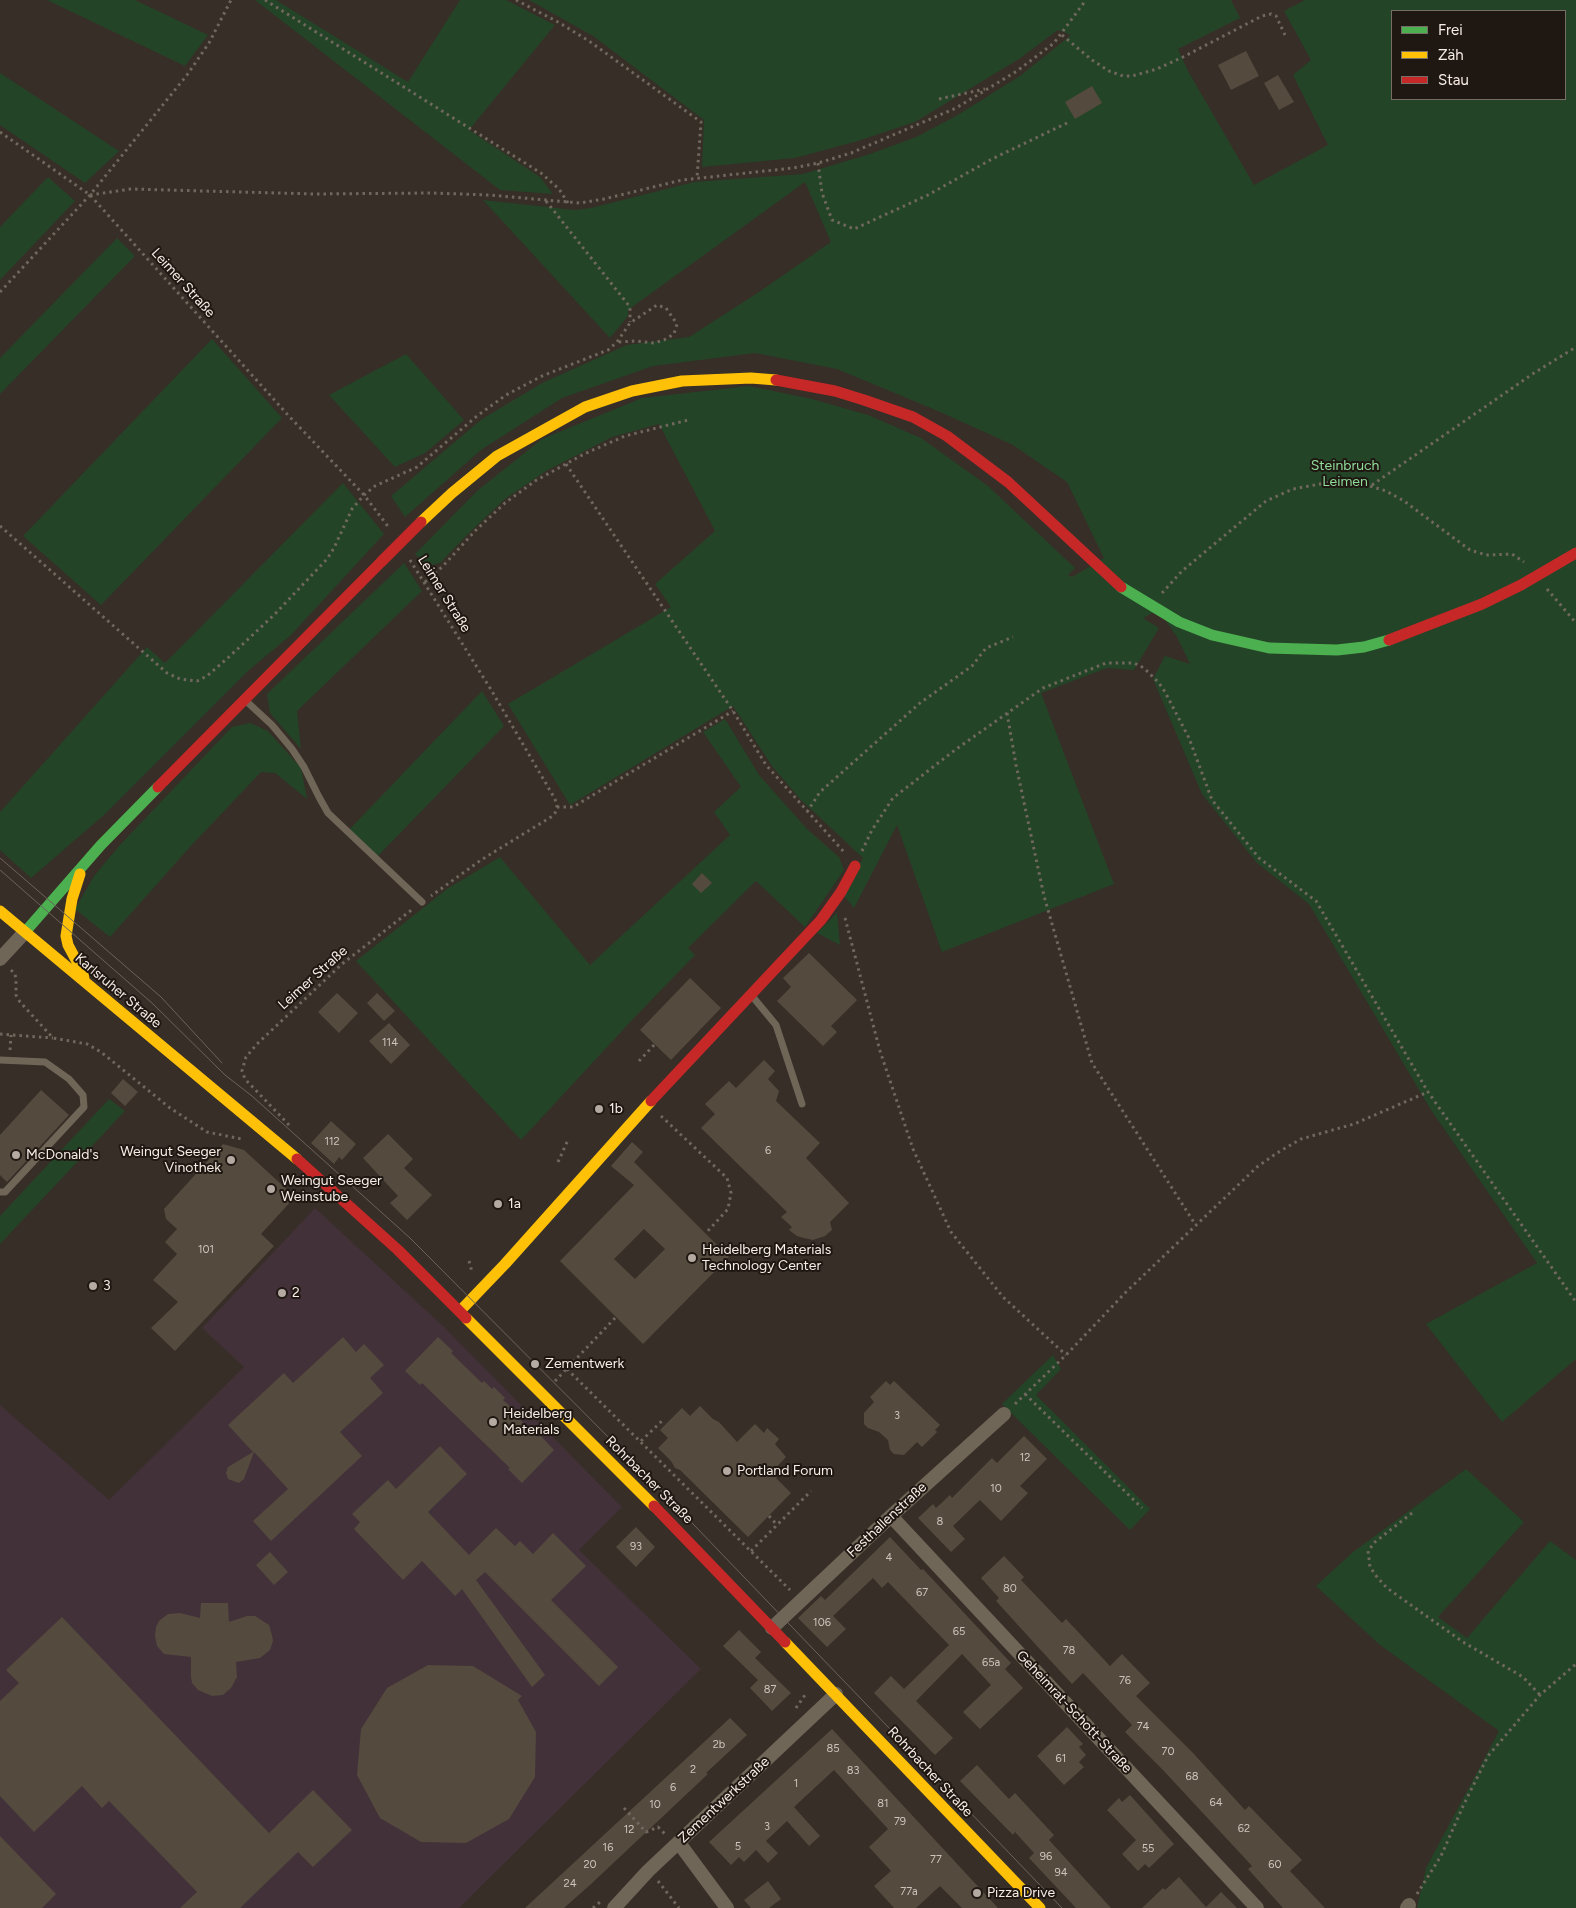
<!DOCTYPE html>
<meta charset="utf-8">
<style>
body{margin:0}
#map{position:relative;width:1576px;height:1908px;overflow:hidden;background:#372e27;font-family:Figtree,sans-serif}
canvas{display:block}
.legend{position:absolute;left:1391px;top:10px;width:175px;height:90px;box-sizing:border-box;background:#1f1712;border:1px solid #766d66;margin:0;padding:6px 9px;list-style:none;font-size:15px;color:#f8ede5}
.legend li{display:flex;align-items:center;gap:10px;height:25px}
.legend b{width:25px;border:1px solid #766d66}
</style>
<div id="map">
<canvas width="1576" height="1908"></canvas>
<ul class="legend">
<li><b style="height:6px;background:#4caf50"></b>Frei</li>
<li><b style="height:6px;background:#ffc107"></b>Zäh</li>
<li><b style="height:6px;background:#c62828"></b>Stau</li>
</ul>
</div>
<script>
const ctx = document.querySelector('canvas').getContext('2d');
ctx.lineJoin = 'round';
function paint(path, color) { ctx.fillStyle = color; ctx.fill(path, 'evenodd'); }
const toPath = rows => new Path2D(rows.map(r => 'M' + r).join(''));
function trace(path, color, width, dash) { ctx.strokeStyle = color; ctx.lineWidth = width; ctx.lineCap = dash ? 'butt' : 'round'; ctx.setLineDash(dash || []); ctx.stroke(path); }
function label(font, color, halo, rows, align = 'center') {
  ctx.font = font + ' Figtree,sans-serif'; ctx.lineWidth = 4; ctx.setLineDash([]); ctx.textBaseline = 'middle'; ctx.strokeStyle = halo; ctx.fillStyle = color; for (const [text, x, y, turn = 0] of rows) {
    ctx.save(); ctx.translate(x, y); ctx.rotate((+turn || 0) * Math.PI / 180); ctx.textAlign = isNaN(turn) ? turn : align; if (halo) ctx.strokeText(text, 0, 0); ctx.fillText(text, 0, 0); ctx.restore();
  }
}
const industrial = toPath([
 [315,1208,444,1327,622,1507,579,1550,701,1669,459,1908,0,1908,0,1405,109,1500,244,1367,202,1328]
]);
const green = toPath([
 [47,0,135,0,208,35,185,66],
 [255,0,276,0,408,82,460,0,506,0,555,25,469,130,540,177,553,194,500,190],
 [529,0,1231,0,1240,18,1178,49,1188,71,1254,185,1328,145,1293,75,1311,60,1284,11,1305,0,1576,0,1576,1359,1502,1422,1426,1324,1537,1263,1431,1110,1309,904,1257,863,1202,794,1153,679,1165,656,1190,664,1177,637,1158,610,1143,618,1159,628,1134,670,1107,668,1041,693,1114,884,942,952,897,825,854,908,843,895,863,858,800,799,772,766,733,706,570,805,508,704,671,607,655,584,715,531,659,424,612,437,546,471,505,499,471,531,440,563,427,566,415,554,477,491,542,439,642,398,749,386,812,399,868,415,921,438,988,486,1075,568,1068,575,1072,577,1104,558,1067,482,1013,445,938,411,837,369,755,353,653,366,562,398,481,450,405,517,391,496,482,419,542,383,627,345,689,337,756,294,831,242,805,182,628,310,628,316,610,338,483,200,574,210,591,208,694,182,803,174,870,154,916,137,956,116,1020,76,1071,35,1058,30,1019,59,915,122,858,141,795,158,702,167,704,120,593,36],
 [1392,11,1565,11,1565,99,1392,99],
 [0,73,119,151,85,183,0,125],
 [48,177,75,201,0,280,0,227],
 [117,238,135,256,0,394,0,358],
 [212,339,282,418,101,605,23,536],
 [406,354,464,420,425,453,395,467,329,395],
 [343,483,384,534,291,635,249,670,104,815,31,878,0,850,0,812,147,647,165,663],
 [404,563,422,591,297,711,301,749,270,713,267,694],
 [482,691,504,726,374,860,345,834],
 [725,719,759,775,808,830,839,857,844,870,805,927,756,881,688,948,695,955,633,1019,521,1140,356,961,447,889,500,857,590,965,730,835,714,812,741,787,703,732],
 [250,723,268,731,301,768,307,799,275,773,261,772,189,848,110,937,75,909,94,876,119,846,232,727],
 [837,913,840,945,817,933],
 [109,1099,125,1111,0,1244,0,1216],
 [1053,1355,1061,1369,1036,1395,1150,1509,1130,1530,1002,1404],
 [1466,1469,1524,1522,1438,1617,1467,1638,1550,1541,1576,1560,1576,1908,1417,1908,1426,1868,1499,1731,1380,1645,1316,1586,1353,1552]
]);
const building = toPath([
 [1246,51,1259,76,1231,90,1218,65],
 [1278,75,1294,102,1279,110,1264,83],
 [1092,86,1102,103,1075,119,1065,102],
 [702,873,712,883,701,893,692,884],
 [809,953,857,1000,831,1026,837,1032,823,1046,777,1001,791,987,783,978],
 [690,978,721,1008,671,1060,640,1030],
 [337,993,358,1013,339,1033,318,1012],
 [377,993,395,1011,384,1021,367,1003],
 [389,1023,410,1045,391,1064,369,1041],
 [764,1060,775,1071,768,1079,779,1091,776,1101,820,1143,806,1158,849,1203,830,1222,832,1230,825,1236,813,1240,804,1238,797,1236,789,1230,792,1227,781,1217,787,1212,701,1128,715,1114,705,1104,729,1081,736,1088],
 [123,1079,138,1092,125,1106,111,1093],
 [41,1090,69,1115,7,1182,0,1175,0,1135],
 [331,1121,356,1144,342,1160,339,1157,334,1164,311,1143],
 [388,1134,413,1159,404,1168,432,1195,407,1220,390,1203,398,1196,363,1158],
 [632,1142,643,1152,634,1162,729,1257,643,1344,560,1261,634,1185,611,1166],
 [644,1229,665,1249,635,1279,614,1259],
 [223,1144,244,1150,295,1197,261,1234,274,1246,175,1351,151,1328,178,1302,153,1280,177,1254,165,1242,177,1229,166,1219,164,1209],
 [343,1337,356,1352,364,1344,384,1365,370,1378,383,1393,340,1432,362,1456,271,1541,253,1521,288,1489,254,1452,244,1479,239,1483,228,1479,226,1473,228,1467,253,1452,228,1425,284,1373,293,1383],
 [438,1337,453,1351,451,1353,482,1383,484,1381,492,1389,494,1387,505,1398,503,1400,511,1407,509,1409,538,1437,540,1435,554,1450,522,1483,508,1469,510,1468,422,1383,420,1385,405,1371],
 [886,1381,890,1385,894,1381,940,1425,935,1430,937,1432,922,1447,917,1442,904,1455,894,1454,890,1450,888,1440,879,1432,868,1428,864,1424,864,1413,874,1402,870,1397],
 [700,1406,713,1419,719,1422,737,1442,755,1424,764,1433,767,1428,779,1439,775,1444,786,1457,772,1472,777,1477,776,1478,791,1493,748,1537,680,1470,675,1468,671,1461,658,1448,668,1438,660,1430,682,1408,690,1416],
 [1024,1436,1047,1459,1020,1486,1028,1493,1001,1521,980,1500,953,1526,965,1539,951,1552,918,1518,933,1504,936,1508,950,1495,952,1498,992,1458,997,1463],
 [440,1446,467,1474,428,1512,469,1555,496,1528,515,1546,520,1541,533,1554,553,1533,586,1566,551,1600,618,1667,599,1686,485,1572,476,1580,545,1675,532,1687,462,1589,455,1596,422,1561,403,1580,354,1529,360,1522,352,1514,388,1480,396,1489],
 [636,1527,655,1547,636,1567,616,1547],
 [890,1537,921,1570,923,1569,1011,1663,1005,1669,1023,1688,980,1729,963,1712,991,1685,962,1654,916,1701,953,1738,935,1755,874,1693,891,1676,904,1689,949,1645,888,1582,882,1588,873,1578,833,1616,846,1629,827,1647,798,1618,821,1596,825,1600],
 [270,1552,288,1572,274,1585,256,1565],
 [1004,1556,1024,1577,1021,1580,1062,1623,1066,1619,1110,1666,1122,1654,1150,1683,1136,1696,1193,1753,1245,1810,1249,1806,1302,1860,1290,1871,1325,1908,1283,1908,1248,1869,1252,1866,1163,1770,1125,1732,1132,1725,1083,1673,1072,1684,1037,1646,996,1601,999,1598,981,1578],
 [201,1603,228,1603,229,1622,247,1616,255,1616,269,1625,272,1635,273,1641,270,1650,260,1658,236,1662,237,1677,231,1688,223,1695,212,1696,198,1690,192,1683,191,1677,191,1657,164,1654,157,1646,155,1636,156,1627,159,1621,168,1614,180,1613,200,1618],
 [62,1617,269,1833,313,1790,352,1830,313,1867,298,1852,240,1908,180,1908,197,1892,109,1801,102,1808,82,1786,34,1832,0,1796,0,1701,19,1683,6,1670],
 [739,1630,761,1652,755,1658,791,1693,772,1711,750,1688,758,1680,723,1646],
 [428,1665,473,1666,522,1696,518,1700,536,1732,535,1777,509,1819,466,1843,421,1842,380,1818,357,1775,361,1729,387,1688],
 [730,1718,747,1735,706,1773,708,1774,590,1885,564,1908,525,1908],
 [1067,1727,1083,1744,1079,1747,1086,1755,1079,1762,1084,1767,1064,1785,1037,1756],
 [832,1729,872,1772,998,1908,962,1908,940,1886,916,1908,894,1908,874,1886,891,1871,869,1847,888,1829,834,1770,794,1807,820,1836,809,1846,787,1821,766,1841,778,1853,768,1863,756,1850,744,1862,739,1857,731,1865,709,1842],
 [977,1765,1009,1799,1015,1793,1054,1835,1049,1840,1111,1908,1076,1908,1029,1858,1034,1853,1015,1832,1013,1835,960,1781],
 [1130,1795,1174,1844,1149,1868,1145,1864,1138,1871,1122,1854,1136,1840,1107,1810,1119,1798,1122,1802],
 [0,1836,56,1894,42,1908,0,1908],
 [1179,1877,1206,1907,1221,1892,1237,1908,1142,1908,1163,1888,1165,1890],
 [768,1881,781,1899,769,1908,751,1908,744,1900]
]);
const path = toPath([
 [265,0,541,173,559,189,568,203],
 [516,0,558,22,589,41,701,122,697,178],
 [1062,35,1092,60,1109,71,1123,76,1132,76,1157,69,1183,57,1262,16,1271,14,1276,16,1285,35],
 [939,99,985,89],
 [0,132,90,195,287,414,364,495,390,529],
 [818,163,822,193,832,220,854,229,928,195,992,159,1067,123],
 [90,195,131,189,314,194,431,193,489,195,580,203,604,199,682,180,793,168,818,163,851,153,956,108,1017,71,1054,43,1086,0],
 [546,201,630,307,630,322],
 [0,292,90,195,187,75,209,43,231,0],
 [566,464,733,711,766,765,844,852],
 [1372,485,1534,373,1576,347],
 [0,526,167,673,180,679,197,681,207,676,230,656,274,615,327,559,334,548,352,509,364,495,375,486,417,467,477,416,506,395,542,376,608,350,617,342,630,323,657,305,666,308,677,324,674,334,664,340,654,343,635,341,617,342],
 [410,560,490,688,555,799,557,807,555,813,551,817,481,860,431,896],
 [425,582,443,566,476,530,505,503,535,481,584,454,625,436,688,420],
 [1547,589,1576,623],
 [1162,593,1182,571,1266,501,1293,489,1331,482,1357,482,1386,491,1404,501,1470,550,1486,555,1512,554,1524,562],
 [1007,713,1016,765,1044,896,1092,1063,1195,1224],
 [557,807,573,807,733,711],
 [807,812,820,792,920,703,972,666,986,648,1013,637],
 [862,851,872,830,893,798,955,750,1043,688,1106,663,1134,663,1144,668,1159,683,1165,692,1189,738,1212,800,1259,858,1316,901,1428,1092,1576,1302],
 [845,918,880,1051,913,1149,951,1232,1003,1297,1066,1355],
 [11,970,15,974,16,980,16,995,20,1002,53,1038,87,1044,101,1052,170,1108,207,1132,242,1139],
 [0,1034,53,1038],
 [10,1050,11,1035],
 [639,1061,655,1044],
 [661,1116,727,1178,731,1193,728,1209,706,1233],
 [289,1125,245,1079,242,1071,246,1057,257,1044,342,964,414,908],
 [558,1162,568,1140],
 [469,1261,472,1272],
 [567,1369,790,1590],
 [555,1381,616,1317],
 [1025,1394,1142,1508],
 [1015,1404,1066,1355,1126,1292,1257,1167,1277,1153,1301,1139,1354,1124,1428,1092],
 [641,1441,664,1419],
 [1412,1513,1375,1542,1368,1551,1370,1567,1377,1577,1387,1588,1463,1642,1523,1677,1540,1695],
 [769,1516,777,1525],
 [751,1551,811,1491],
 [796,1708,807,1692],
 [624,1808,646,1832,658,1827,666,1835],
 [658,1881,679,1908],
 [1417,1894,1441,1856,1464,1804,1488,1756,1540,1695,1576,1664],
 [593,1908,600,1902]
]);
const lane = toPath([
 [245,700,272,725,292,749,304,767,319,797,328,813,422,902],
 [752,996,776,1025,802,1104],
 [0,1060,45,1062,69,1079,83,1095,84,1107,5,1192,0,1192]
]);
const street = toPath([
 [0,959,25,932],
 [891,1516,1257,1908],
 [772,1628,891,1516,1004,1414],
 [679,1843,727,1908],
 [614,1908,648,1871,836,1694],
 [1407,1908,1409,1905]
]);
const fast = toPath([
 [1121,587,1179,622,1212,635,1269,648,1337,650,1364,647,1389,640],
 [25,932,101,845,158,787]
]);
const slow = toPath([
 [421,522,452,493,497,456,585,407,632,391,682,381,751,378,776,380],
 [80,874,72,899,66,936,68,945,83,973,84,979],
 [0,911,297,1159],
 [460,1311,505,1264,651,1101],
 [466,1318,654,1506],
 [785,1642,1040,1908]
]);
const jam = toPath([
 [776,380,835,391,864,400,913,417,947,436,1008,482,1121,587],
 [158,787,382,561],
 [651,1101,821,920,841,892,855,866],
 [297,1159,398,1250,466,1318],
 [654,1506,785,1642]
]);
const tram = toPath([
 [0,858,161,997,222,1063],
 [0,870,152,1003,225,1075,252,1096,410,1238,645,1474,1062,1908]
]);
const jamBridge = toPath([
 [382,561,421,522],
 [1389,640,1482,604,1521,585,1576,553]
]);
const markers = [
 [599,1109,5,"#b4aaa2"],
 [16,1155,5,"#b4aaa2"],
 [231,1160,5,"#b4aaa2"],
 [271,1189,5,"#b4aaa2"],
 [498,1204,5,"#b4aaa2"],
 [692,1258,5,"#b4aaa2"],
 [93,1286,5,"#b4aaa2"],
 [282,1293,5,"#b4aaa2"],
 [535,1364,5,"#b4aaa2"],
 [493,1422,5,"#b4aaa2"],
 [727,1471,5,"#b4aaa2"],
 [977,1893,5,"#b4aaa2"]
];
const numberNames = [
 ["114",390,1043],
 ["112",332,1142],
 ["6",768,1151],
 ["101",206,1250],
 ["3",897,1416],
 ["12",1025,1458],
 ["10",996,1489],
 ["8",940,1522],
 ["93",636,1547],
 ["4",889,1558],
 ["80",1010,1589],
 ["67",922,1593],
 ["106",822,1623],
 ["65",959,1632],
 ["78",1069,1651],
 ["65a",991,1663],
 ["76",1125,1681],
 ["87",770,1690],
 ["74",1143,1727],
 ["2b",719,1745],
 ["85",833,1749],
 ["70",1168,1752],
 ["61",1061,1759],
 ["2",693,1770],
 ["83",853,1771],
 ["68",1192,1777],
 ["1",796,1784],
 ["6",673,1788],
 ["64",1216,1803],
 ["81",883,1804],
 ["10",655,1805],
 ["79",900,1822],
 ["3",767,1827],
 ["62",1244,1829],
 ["12",629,1830],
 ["5",738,1847],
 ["16",608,1848],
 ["55",1148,1849],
 ["96",1046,1857],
 ["77",936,1860],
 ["20",590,1865],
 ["60",1275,1865],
 ["94",1061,1873],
 ["24",570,1884],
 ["77a",909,1892]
];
const streetNames = [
 ["Leimer Straße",183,283,48],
 ["Leimer Straße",444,594,58],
 ["Leimer Straße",313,978,-42],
 ["Karlsruher Straße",118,991,40],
 ["Rohrbacher Straße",649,1480,45],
 ["Festhallenstraße",887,1520,-43],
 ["Geheimrat-Schott-Straße",1074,1712,47],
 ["Rohrbacher Straße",930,1772,47],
 ["Zementwerkstraße",724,1800,-43]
];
const parkNames = [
 ["Steinbruch",1345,466],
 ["Leimen",1345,482]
];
const poiNames = [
 ["1b",609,1109],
 ["Weingut Seeger",221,1152,"right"],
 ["Vinothek",221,1168,"right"],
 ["McDonald's",26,1155],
 ["Weingut Seeger",281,1181],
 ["Weinstube",281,1197],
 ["1a",508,1204],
 ["Heidelberg Materials",702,1250],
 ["Technology Center",702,1266],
 ["3",103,1286],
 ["2",292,1293],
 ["Zementwerk",545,1364],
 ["Heidelberg",503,1414],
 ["Materials",503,1430],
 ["Portland Forum",737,1471],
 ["Pizza Drive",987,1893]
];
paint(industrial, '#423139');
paint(green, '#244427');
paint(building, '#544a3e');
trace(path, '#70685e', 3, [2.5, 4]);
trace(lane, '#706658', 7);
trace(street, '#706658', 14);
trace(fast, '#4caf50', 11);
trace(slow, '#ffc107', 11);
trace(jam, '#c62828', 11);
trace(tram, '#6c645b', 1);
trace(jamBridge, '#c62828', 11);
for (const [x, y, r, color] of markers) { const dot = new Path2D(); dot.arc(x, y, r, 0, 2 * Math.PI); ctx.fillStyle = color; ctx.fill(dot); trace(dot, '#1f1712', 2); }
label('11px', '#cfc4bb', null, numberNames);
label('14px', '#f8ede5', '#1f1712', streetNames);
label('14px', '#8fdd99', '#1f1712', parkNames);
label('14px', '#f8ede5', '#1f1712', poiNames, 'left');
</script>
